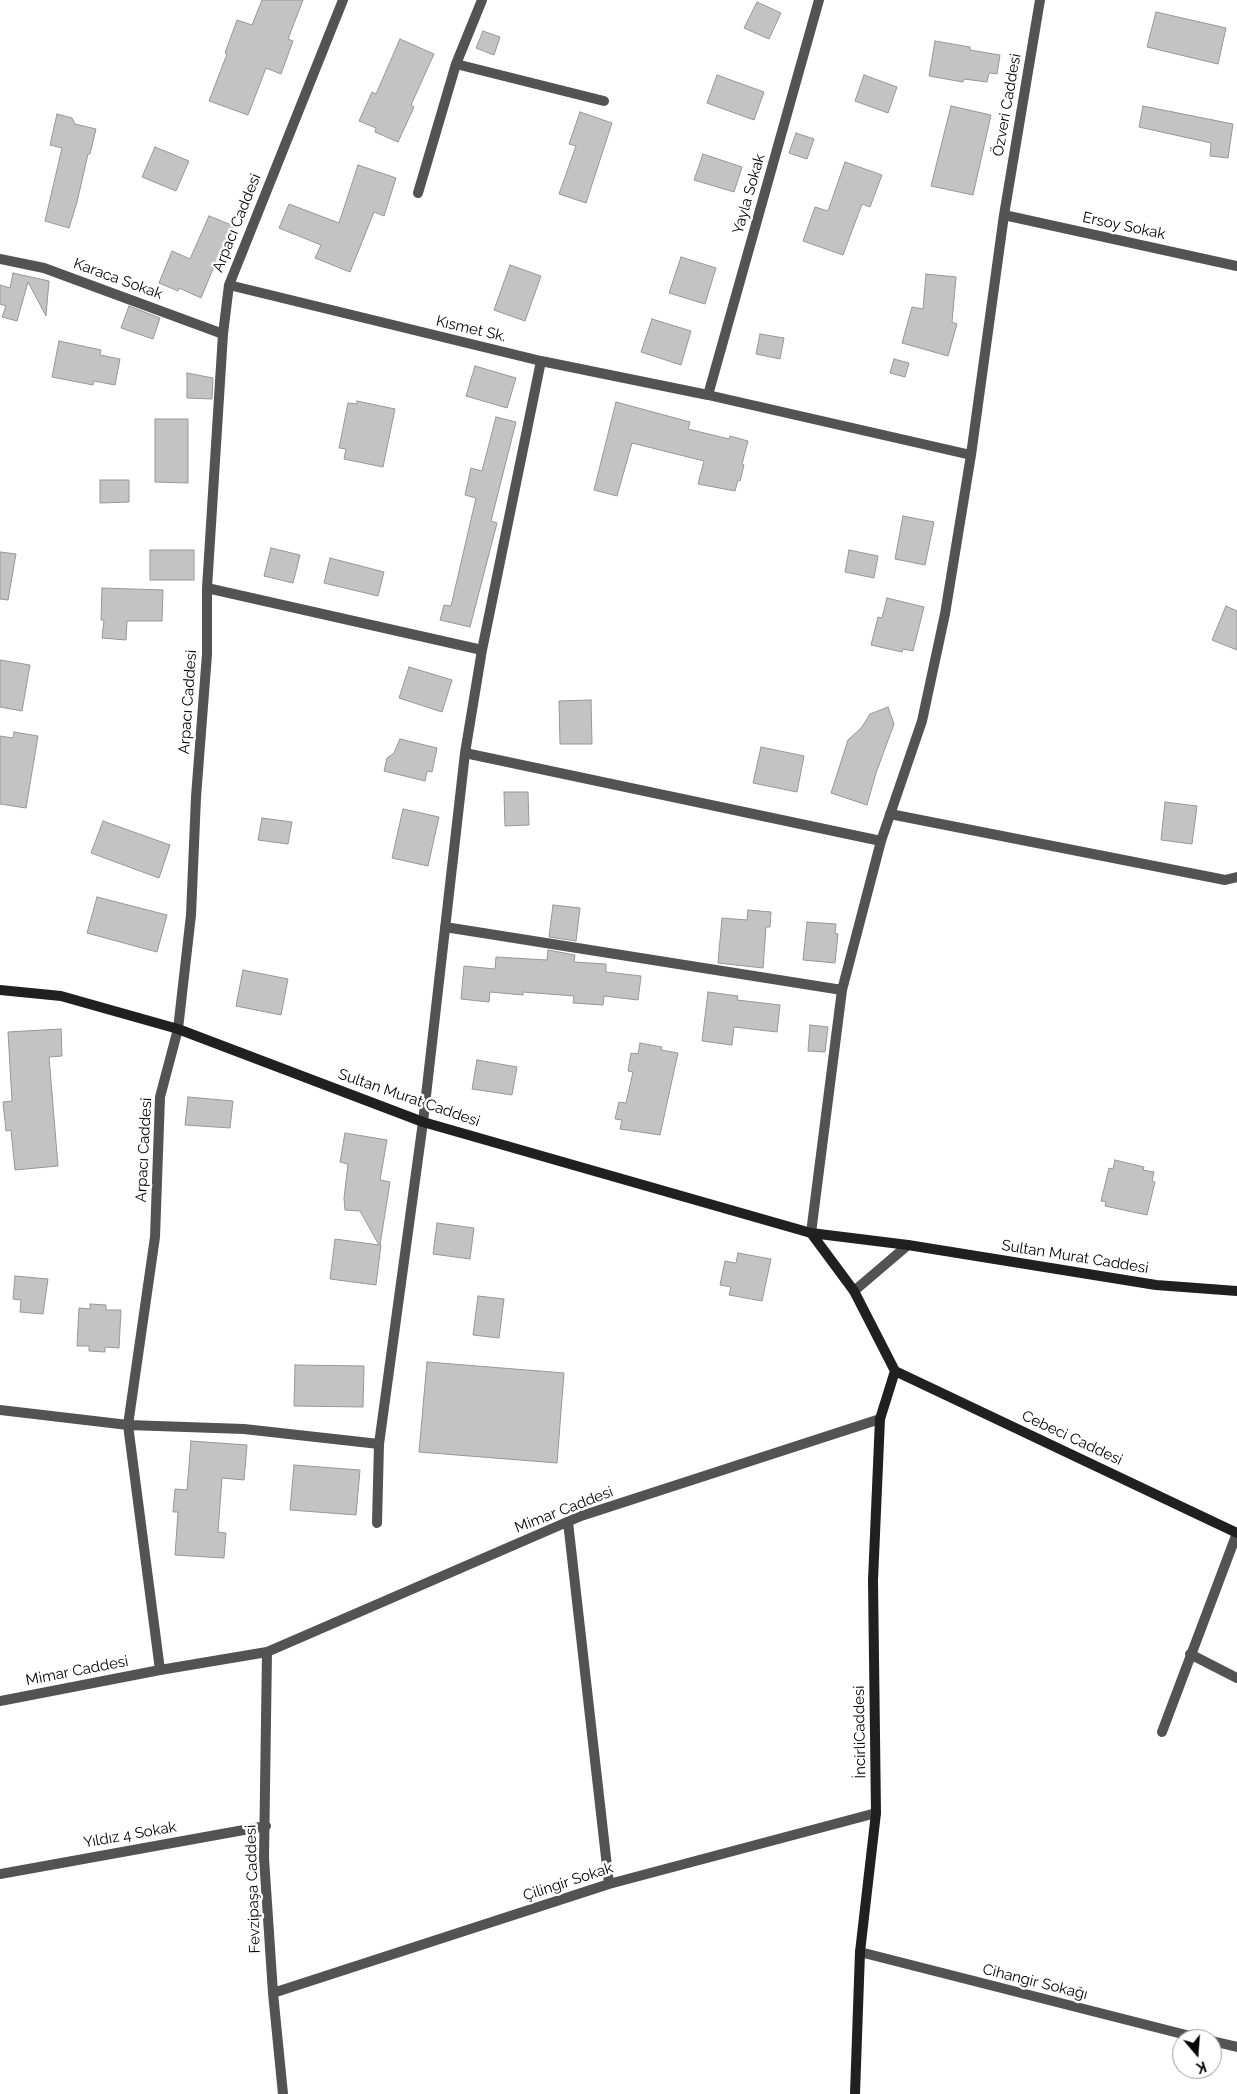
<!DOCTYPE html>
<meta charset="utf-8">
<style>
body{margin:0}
#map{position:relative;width:1237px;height:2094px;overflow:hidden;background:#fff;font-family:Raleway,sans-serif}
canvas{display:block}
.north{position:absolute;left:1172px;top:2029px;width:50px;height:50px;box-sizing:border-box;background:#fff;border:1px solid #999;border-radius:50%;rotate:162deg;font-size:14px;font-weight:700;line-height:20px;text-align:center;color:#000}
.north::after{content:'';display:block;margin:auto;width:18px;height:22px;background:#000;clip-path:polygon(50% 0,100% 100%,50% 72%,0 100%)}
</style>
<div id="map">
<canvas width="1237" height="2094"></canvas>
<div class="north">K</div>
</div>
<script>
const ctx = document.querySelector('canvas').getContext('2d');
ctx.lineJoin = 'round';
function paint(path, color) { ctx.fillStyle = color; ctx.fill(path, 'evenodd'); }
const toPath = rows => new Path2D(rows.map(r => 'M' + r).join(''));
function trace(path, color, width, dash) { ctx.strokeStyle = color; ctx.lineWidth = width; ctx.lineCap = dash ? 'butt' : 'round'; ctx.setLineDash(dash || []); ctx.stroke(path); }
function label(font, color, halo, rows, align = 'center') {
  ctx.font = font + ' Raleway,sans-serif'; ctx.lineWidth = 5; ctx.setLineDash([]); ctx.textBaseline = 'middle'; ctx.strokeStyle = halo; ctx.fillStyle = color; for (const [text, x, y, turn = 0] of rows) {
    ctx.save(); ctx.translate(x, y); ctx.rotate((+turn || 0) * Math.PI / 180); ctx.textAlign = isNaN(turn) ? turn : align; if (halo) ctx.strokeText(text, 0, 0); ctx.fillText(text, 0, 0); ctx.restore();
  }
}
const building = toPath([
 [262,0,303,0,288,39,293,41,281,74,266,68,248,115,209,101,227,54,225,53,237,20,252,25,262,0],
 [757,2,781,13,769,39,744,28,757,2],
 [1156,12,1226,28,1218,64,1147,47,1156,12],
 [483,31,500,37,494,55,476,48,483,31],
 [400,39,434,54,411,105,414,107,398,142,375,132,376,128,359,121,372,92,376,94,400,39],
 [935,41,970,47,970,50,1000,55,997,74,989,73,987,82,964,79,963,82,929,76,935,41],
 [717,75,764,92,754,120,707,103,717,75],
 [864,75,897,87,888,113,855,101,864,75],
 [951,106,991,115,973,195,931,186,951,106],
 [1143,106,1233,124,1228,158,1210,156,1211,143,1139,127,1143,106],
 [580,112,612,123,586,203,559,194,576,146,569,144,580,112],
 [57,114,72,118,75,124,96,129,90,154,88,154,77,202,69,228,45,221,62,148,50,145,57,114],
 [796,133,814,139,807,159,789,153,796,133],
 [155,147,189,161,176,191,142,177,155,147],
 [703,154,742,167,734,192,694,180,703,154],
 [845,162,882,175,870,207,862,204,843,255,803,241,815,207,828,211,845,162],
 [358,165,396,178,384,216,374,212,350,272,315,258,321,245,279,228,289,204,339,223,358,165],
 [209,216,234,226,223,253,220,252,201,298,179,288,178,291,159,283,172,251,190,259,209,216],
 [681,257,716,268,705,304,669,293,681,257],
 [510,265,541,276,525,321,494,310,510,265],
 [13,273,49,281,46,316,28,282,17,321,2,317,6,306,0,304,0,285,10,288,13,273],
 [926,274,956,277,952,322,957,324,948,356,902,343,912,307,923,309,926,274],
 [129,306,160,318,153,339,121,328,129,306],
 [652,319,691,331,681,365,641,352,652,319],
 [760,334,784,338,780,359,756,354,760,334],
 [59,341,101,350,100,355,120,359,115,385,94,381,93,385,52,377,59,341],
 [894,359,909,363,905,377,890,373,894,359],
 [475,366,516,378,507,408,466,396,475,366],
 [187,373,213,378,212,399,187,398,187,373],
 [357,401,395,409,383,467,344,459,346,449,339,448,348,403,357,404,357,401],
 [616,402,690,422,688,429,729,439,730,436,748,441,742,464,744,465,740,481,738,480,735,491,698,484,704,461,632,443,617,496,594,490,616,402],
 [496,417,516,422,491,521,497,523,470,627,440,620,444,605,451,606,476,498,465,495,471,468,482,471,496,417],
 [155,419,188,419,188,483,155,482,155,419],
 [100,480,129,480,129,502,100,503,100,480],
 [903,516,934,522,925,565,895,559,903,516],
 [271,548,300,555,293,583,264,576,271,548],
 [150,550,194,550,194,580,150,580,150,550],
 [849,550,878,556,874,578,845,572,849,550],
 [0,552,16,554,8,600,0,599,0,552],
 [330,558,384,572,378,596,324,583,330,558],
 [102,588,163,590,162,621,127,621,126,640,102,638,104,620,101,620,102,588],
 [887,598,924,607,913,651,903,649,902,652,871,645,878,617,882,618,887,598],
 [1226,606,1237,611,1237,650,1212,640,1226,606],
 [0,660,30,665,22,711,0,707,0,660],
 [409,667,452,680,442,712,399,698,409,667],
 [591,700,592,744,560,744,559,701,591,700],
 [888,707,894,724,876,773,867,805,831,793,848,740,862,727,870,714,888,707],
 [14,732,38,736,26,808,0,804,0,736,13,738,14,732],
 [400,739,437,748,432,772,427,771,425,781,384,771,387,758,394,753,400,739],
 [761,747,804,756,797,792,753,783,761,747],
 [504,792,528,792,529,825,505,826,504,792],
 [1165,802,1197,806,1192,844,1161,840,1165,802],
 [403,809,439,817,428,866,392,858,403,809],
 [262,818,292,822,288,844,258,840,262,818],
 [103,821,170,845,159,878,91,853,103,821],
 [97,897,167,915,157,952,87,933,97,897],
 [553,905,580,908,576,941,549,937,553,905],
 [748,910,771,912,770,927,766,927,763,968,718,963,722,918,747,920,748,910],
 [807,922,836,924,835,933,838,934,835,963,803,960,807,922],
 [548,950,575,955,574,962,606,964,606,972,641,976,638,1000,604,996,603,1005,573,1003,574,996,523,992,523,995,490,992,489,1002,461,999,464,966,495,969,496,957,547,960,548,950],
 [243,970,288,979,281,1015,236,1006,243,970],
 [708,992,738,996,737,1000,780,1005,777,1032,734,1027,732,1045,702,1041,708,992],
 [810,1025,828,1027,825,1052,808,1051,810,1025],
 [61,1029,62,1056,49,1057,58,1166,15,1170,11,1130,6,1131,3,1102,12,1101,8,1032,61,1029],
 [640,1043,662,1047,661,1050,678,1053,660,1135,620,1129,622,1120,615,1119,619,1102,626,1103,633,1072,628,1071,631,1053,638,1054,640,1043],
 [477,1060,517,1067,512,1095,472,1089,477,1060],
 [188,1097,233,1101,230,1128,185,1125,188,1097],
 [345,1133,387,1140,380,1180,390,1182,380,1245,381,1245,376,1285,330,1279,335,1239,379,1245,360,1211,345,1210,344,1198,348,1164,340,1162,345,1133],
 [1115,1160,1144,1167,1143,1170,1154,1172,1152,1181,1155,1182,1147,1215,1105,1206,1106,1202,1101,1201,1109,1168,1113,1169,1115,1160],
 [437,1223,474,1228,470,1259,433,1254,437,1223],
 [738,1253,771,1259,762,1301,729,1295,731,1287,720,1285,725,1261,736,1263,738,1253],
 [15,1276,48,1279,43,1314,20,1312,21,1300,13,1299,15,1276],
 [478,1296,504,1299,499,1338,473,1335,478,1296],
 [90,1304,106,1305,106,1310,121,1310,119,1348,105,1347,105,1352,89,1351,89,1346,77,1346,79,1308,90,1309,90,1304],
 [427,1362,564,1373,557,1463,419,1452,427,1362],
 [295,1365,364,1366,363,1407,294,1406,295,1365],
 [191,1441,247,1445,244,1480,222,1478,218,1532,226,1533,224,1558,175,1555,178,1512,173,1512,175,1489,187,1490,191,1441],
 [294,1465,360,1470,356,1515,290,1510,294,1465]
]);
const street = toPath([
 [456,64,482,0],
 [418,193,456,64,604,101],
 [1004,215,1237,266],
 [0,259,44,268,223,334],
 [229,285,541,361,708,395,971,455],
 [708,395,819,0],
 [207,588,482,650,465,753],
 [482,650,541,361],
 [890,814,1215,878,1225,880,1237,877],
 [881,841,922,721,945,614,971,455,1004,215,1040,0],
 [445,927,842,990,811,1233],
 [854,1291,908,1245],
 [0,1410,128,1425,244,1429,379,1444],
 [568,1522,609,1884],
 [377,1523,379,1444,423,1122,465,753,881,841,842,990],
 [267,1652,264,1858,273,1993,283,2094],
 [1190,1654,1237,1678],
 [160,1670,128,1425,155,1237,160,1097,178,1029,191,915,196,797,207,654,207,588,223,334,229,285,343,0],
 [0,1701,160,1670,267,1652,581,1516,880,1419],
 [1162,1732,1237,1533],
 [0,1874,266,1826],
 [860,1952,1202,2039],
 [273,1993,609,1884,876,1813],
 [1212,2041,1237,2047]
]);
const secondary = toPath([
 [0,990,61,996,178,1029,423,1122,811,1233,908,1245,1156,1285,1237,1291],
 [811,1233,854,1291,895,1371],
 [895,1371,1237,1533],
 [855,2094,860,1952,876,1813,873,1580,880,1419,895,1371]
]);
const streetNames = [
 ["Özveri Caddesi",1007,105,-80],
 ["Yayla Sokak",749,194,-74],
 ["Arpacı Caddesi",237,223,-68],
 ["Ersoy Sokak",1124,226,12],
 ["Karaca Sokak",118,279,20],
 ["Kısmet Sk.",471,329,13],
 ["Arpacı Caddesi",188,702,-86],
 ["Sultan Murat Caddesi",409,1098,19],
 ["Arpacı Caddesi",144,1150,-87],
 ["Sultan Murat Caddesi",1075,1257,9],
 ["Cebeci Caddesi",1072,1438,25],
 ["Mimar Caddesi",564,1510,-21],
 ["Mimar Caddesi",77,1671,-11],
 ["İncirliCaddesi",860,1732,-91],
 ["Yıldız 4 Sokak",130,1835,-10],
 ["Çilingir Sokak",568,1882,-18],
 ["Fevzipaşa Caddesi",253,1889,-92],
 ["Cihangir Sokağı",1035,1982,14]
];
paint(building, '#c3c3c3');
trace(building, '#979797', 1);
trace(street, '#535353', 10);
trace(secondary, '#202020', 10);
label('15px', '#000', '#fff', streetNames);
</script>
